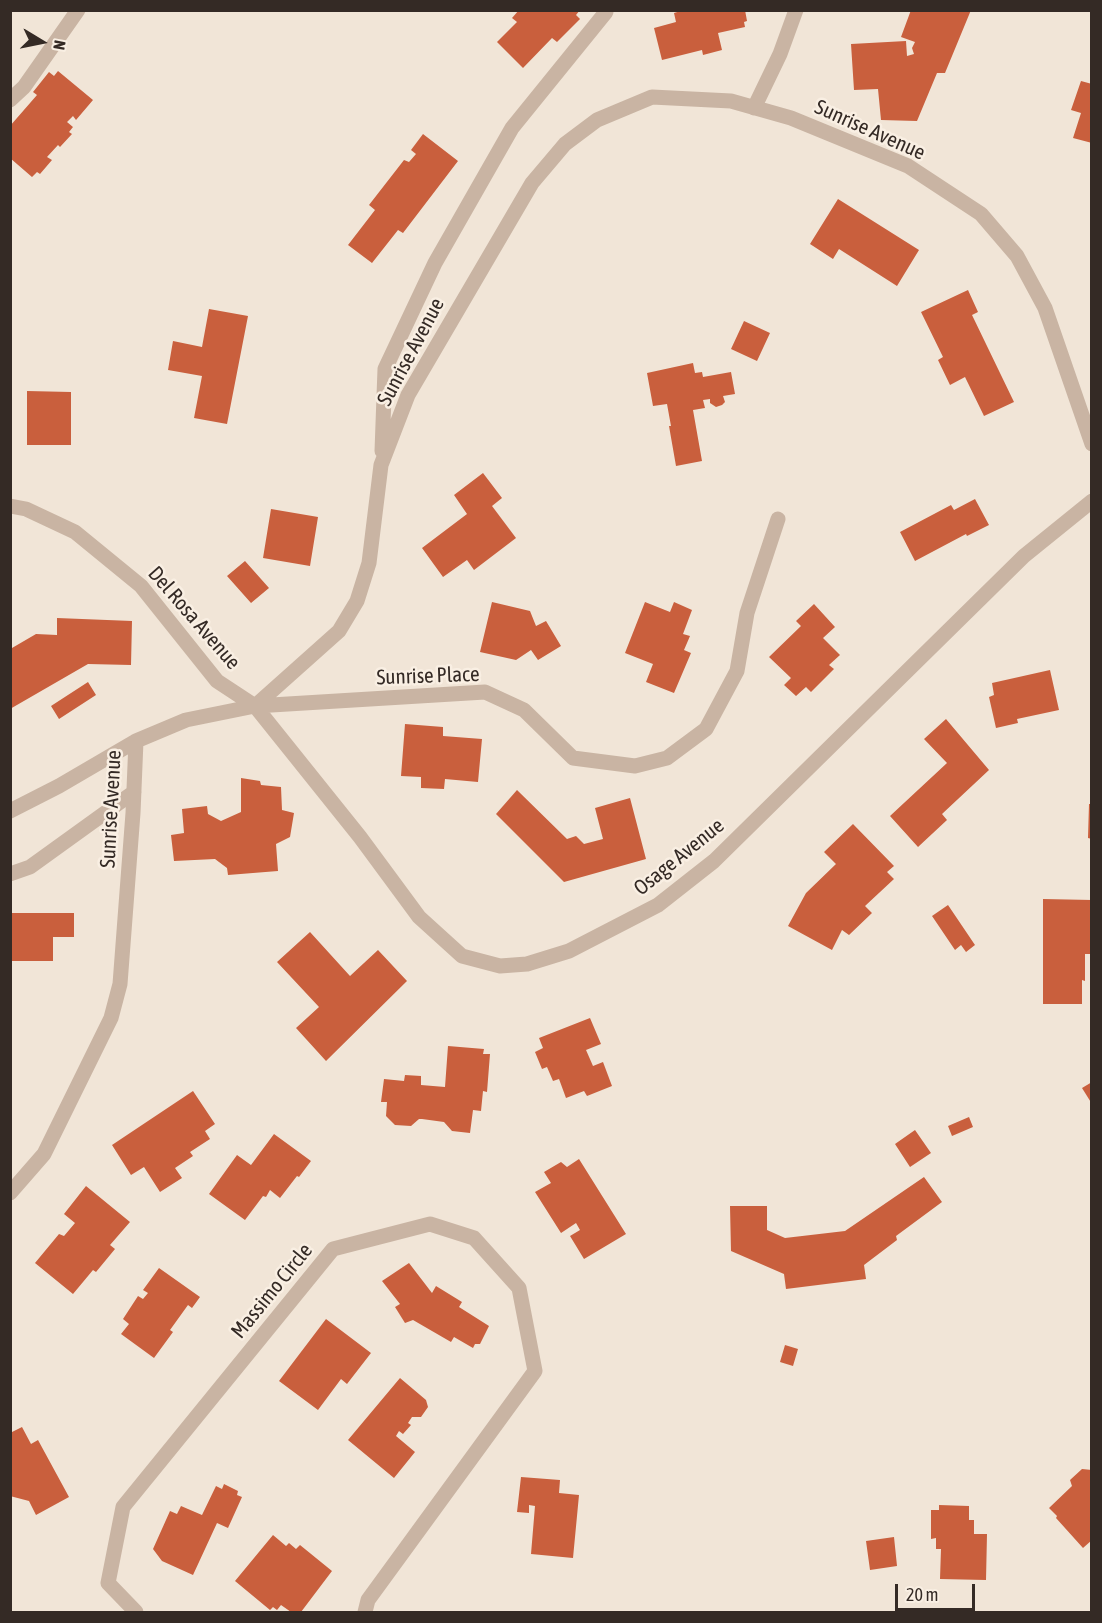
<!DOCTYPE html>
<style>
body{margin:0}
#map{position:relative;width:1102px;height:1623px;overflow:hidden;background:#f1e5d7;font-family:"Asap Condensed",sans-serif}
canvas{display:block}
.frame{position:absolute;inset:0;border:12px solid #342a25;pointer-events:none}
.north{position:absolute;left:12px;top:12px;width:60px;height:60px;-webkit-text-stroke:4px #f9efe3;paint-order:stroke;rotate:100deg;font-size:16px;font-weight:700;line-height:24px;text-align:center;color:#342a25}
.north::after{content:'';display:block;margin:auto;width:21px;height:27px;background:#342a25;clip-path:polygon(50% 0,100% 100%,50% 72%,0 100%)}
.scale{position:absolute;left:895px;top:1584px;width:80px;height:27px;box-sizing:border-box;border:3px solid #342a25;border-top:0;padding-left:8px;font-size:18px;line-height:21px;white-space:nowrap;color:#342a25;-webkit-text-stroke:4px #f9efe3;paint-order:stroke}
</style>
<div id="map">
<canvas width="1102" height="1623"></canvas>
<div class="frame"></div>
<div class="north">N</div>
<div class="scale">20 m</div>
</div>
<script>
const ctx = document.querySelector('canvas').getContext('2d');
ctx.lineJoin = 'round';
function paint(path, color) { ctx.fillStyle = color; ctx.fill(path, 'evenodd'); }
const toPath = rows => new Path2D(rows.map(r => 'M' + r).join(''));
function trace(path, color, width, dash) { ctx.strokeStyle = color; ctx.lineWidth = width; ctx.lineCap = dash ? 'butt' : 'round'; ctx.setLineDash(dash || []); ctx.stroke(path); }
function label(font, color, halo, rows, align = 'center') {
  ctx.font = font + ' "Asap Condensed",sans-serif'; ctx.lineWidth = 5; ctx.setLineDash([]); ctx.textBaseline = 'middle'; ctx.strokeStyle = halo; ctx.fillStyle = color; for (const [text, x, y, turn = 0] of rows) {
    ctx.save(); ctx.translate(x, y); ctx.rotate((+turn || 0) * Math.PI / 180); ctx.textAlign = isNaN(turn) ? turn : align; if (halo) ctx.strokeText(text, 0, 0); ctx.fillText(text, 0, 0); ctx.restore();
  }
}
const building = toPath([
 [519,10,580,10,576,15,580,19,557,42,552,38,523,68,497,42,517,22,512,18],
 [684,10,745,10,747,21,744,22,745,27,718,33,722,50,703,55,702,50,662,60,654,28,676,22,674,13],
 [911,10,971,10,945,73,937,73,917,121,881,120,878,89,854,90,851,44,906,41,907,56,914,54,912,48,915,42,901,37],
 [58,71,93,100,76,120,73,116,67,122,73,127,69,132,72,134,60,147,58,145,47,157,52,160,40,174,37,172,32,177,10,158,10,126,37,95,33,92,49,72,54,76],
 [1081,81,1092,84,1092,143,1073,138,1081,113,1071,110],
 [423,134,458,161,403,233,398,230,372,263,348,245,375,210,369,205,404,160,409,162,416,154,411,150],
 [838,199,919,250,897,286,839,249,833,259,810,244],
 [968,290,978,312,972,315,1014,402,984,416,965,377,950,385,938,360,943,357,921,312],
 [209,309,248,316,227,424,194,418,202,376,168,370,173,341,202,347],
 [744,321,770,333,757,361,731,349],
 [693,363,695,373,702,372,703,377,731,372,735,394,723,396,725,402,722,405,716,407,710,403,710,399,703,400,705,408,693,410,702,461,676,466,669,426,671,426,667,404,653,406,647,373],
 [27,391,71,392,71,445,27,445],
 [483,473,502,498,492,506,516,538,474,570,467,560,443,577,422,548,467,514,454,495],
 [975,499,989,525,967,536,966,534,915,561,900,532,951,505,954,510],
 [271,509,318,517,310,566,263,558],
 [245,561,269,588,251,603,227,576],
 [492,602,530,611,536,626,546,621,561,646,538,660,531,650,516,660,480,652],
 [645,602,670,612,674,602,692,610,683,634,690,636,684,650,691,653,674,693,646,682,653,664,625,653],
 [814,604,835,627,823,638,840,655,829,665,834,669,811,692,806,687,796,696,784,685,791,678,769,657,801,626,796,621],
 [57,618,132,621,131,665,88,664,10,709,12,648,36,634,57,635],
 [1050,670,1059,710,1017,719,1018,723,996,728,989,697,994,695,992,683],
 [88,682,96,695,59,719,51,706],
 [946,719,989,770,942,814,947,820,918,847,890,816,947,763,924,739],
 [405,724,443,727,443,736,482,739,478,782,445,779,444,789,421,788,421,777,401,776],
 [241,778,260,781,261,785,281,787,282,810,294,813,290,837,276,844,278,871,228,875,227,868,215,859,174,861,171,835,184,833,182,809,207,806,208,814,221,821,241,812],
 [517,790,567,839,576,836,584,844,603,839,595,808,630,798,646,859,564,882,496,814],
 [1089,804,1092,804,1092,839,1088,838],
 [853,824,894,866,887,872,894,879,865,906,872,913,849,935,842,930,832,950,788,926,806,893,836,864,824,852],
 [1043,899,1092,900,1092,954,1085,954,1085,981,1082,980,1082,1004,1043,1004],
 [948,905,975,945,966,952,961,945,955,950,932,916],
 [10,913,74,913,74,937,53,937,53,961,10,961],
 [310,932,350,976,378,950,407,981,326,1061,296,1028,319,1007,277,962],
 [590,1018,601,1044,586,1050,593,1066,603,1062,612,1086,587,1096,584,1091,566,1098,559,1079,553,1081,547,1067,542,1069,535,1052,543,1048,539,1038],
 [448,1046,484,1049,483,1054,490,1054,487,1092,483,1091,481,1111,473,1110,470,1133,452,1131,444,1122,422,1119,419,1119,411,1126,395,1125,386,1116,387,1102,381,1102,384,1079,404,1081,405,1075,421,1076,421,1085,445,1087],
 [1092,1082,1092,1104,1082,1088],
 [193,1091,215,1124,205,1131,210,1139,190,1152,193,1156,175,1168,182,1178,160,1192,144,1167,131,1175,112,1145],
 [969,1117,973,1127,952,1136,948,1126],
 [915,1130,931,1153,910,1167,895,1144],
 [274,1134,311,1161,299,1177,297,1176,280,1198,270,1190,266,1197,263,1196,245,1220,209,1194,237,1155,251,1165],
 [579,1159,626,1234,584,1259,570,1236,580,1230,576,1223,561,1233,535,1192,551,1183,544,1172,561,1162,567,1167],
 [924,1177,942,1202,896,1236,897,1240,864,1265,866,1279,786,1289,784,1274,731,1251,730,1206,767,1206,767,1230,785,1238,845,1231],
 [86,1186,130,1222,110,1245,115,1249,96,1272,93,1270,73,1294,35,1263,59,1234,64,1236,75,1223,64,1214],
 [409,1263,432,1293,436,1286,462,1302,459,1307,489,1326,480,1344,475,1344,473,1348,454,1337,451,1342,413,1320,405,1323,395,1307,400,1304,382,1281],
 [159,1268,200,1297,192,1308,188,1305,170,1330,173,1332,154,1358,121,1334,129,1324,123,1319,138,1296,143,1299,148,1293,143,1290],
 [326,1319,371,1353,347,1384,341,1379,318,1410,279,1381],
 [785,1345,798,1349,793,1366,780,1362],
 [400,1378,426,1400,428,1407,421,1417,412,1417,408,1423,411,1425,403,1434,399,1431,396,1436,415,1452,394,1478,348,1440],
 [22,1427,31,1444,38,1440,69,1497,36,1515,29,1501,10,1496,10,1433],
 [1082,1469,1092,1470,1092,1540,1083,1548,1056,1518,1057,1516,1049,1508,1072,1486,1070,1480],
 [521,1477,560,1480,559,1493,579,1495,573,1558,531,1554,535,1506,529,1505,529,1513,517,1512],
 [224,1484,238,1491,237,1495,242,1497,228,1528,217,1523,193,1575,162,1561,153,1549,170,1511,177,1514,181,1506,202,1515,216,1486,222,1489],
 [939,1505,969,1506,969,1520,974,1520,974,1534,987,1534,986,1580,940,1579,941,1549,936,1549,936,1538,931,1539,931,1510,939,1510],
 [273,1535,286,1546,289,1543,296,1549,300,1545,332,1571,301,1612,291,1612,281,1605,277,1610,273,1607,270,1610,235,1581],
 [894,1537,897,1566,870,1570,866,1541]
]);
const minor = toPath([
 [10,100,24,87,78,10],
 [754,108,780,54,796,10],
 [382,451,385,369,435,263,512,128,606,12],
 [10,506,26,509,75,532,141,586,217,681,255,706,360,837,419,917,462,956,500,966,527,964,569,951,658,905,714,861,1024,556,1092,501],
 [255,706,339,631,357,601,369,563,381,465,408,395,532,183,565,144,597,120,652,97,731,101,791,118,908,166,981,214,1017,256,1045,308,1092,444],
 [10,811,59,786,136,741],
 [10,874,30,867,134,792],
 [10,1193,44,1154,111,1018,120,984,133,813,136,741,186,720,255,706,485,692,524,710,573,758,635,766,667,758,706,729,737,671,747,613,778,519],
 [136,1612,108,1583,123,1507,333,1249,430,1224,474,1238,519,1288,535,1371,368,1600,365,1612]
]);
const streetNames = [
 ["Sunrise Avenue",870,130,24],
 ["Sunrise Avenue",411,352,-62],
 ["Del Rosa Avenue",194,618,49],
 ["Sunrise Place",428,676,-2],
 ["Sunrise Avenue",111,809,-87],
 ["Osage Avenue",679,857,-39],
 ["Massimo Circle",272,1291,-51]
];
paint(building, '#c95f3d');
trace(minor, '#c9b4a3', 15);
label('21px', '#342a25', '#f9efe3', streetNames);
</script>
